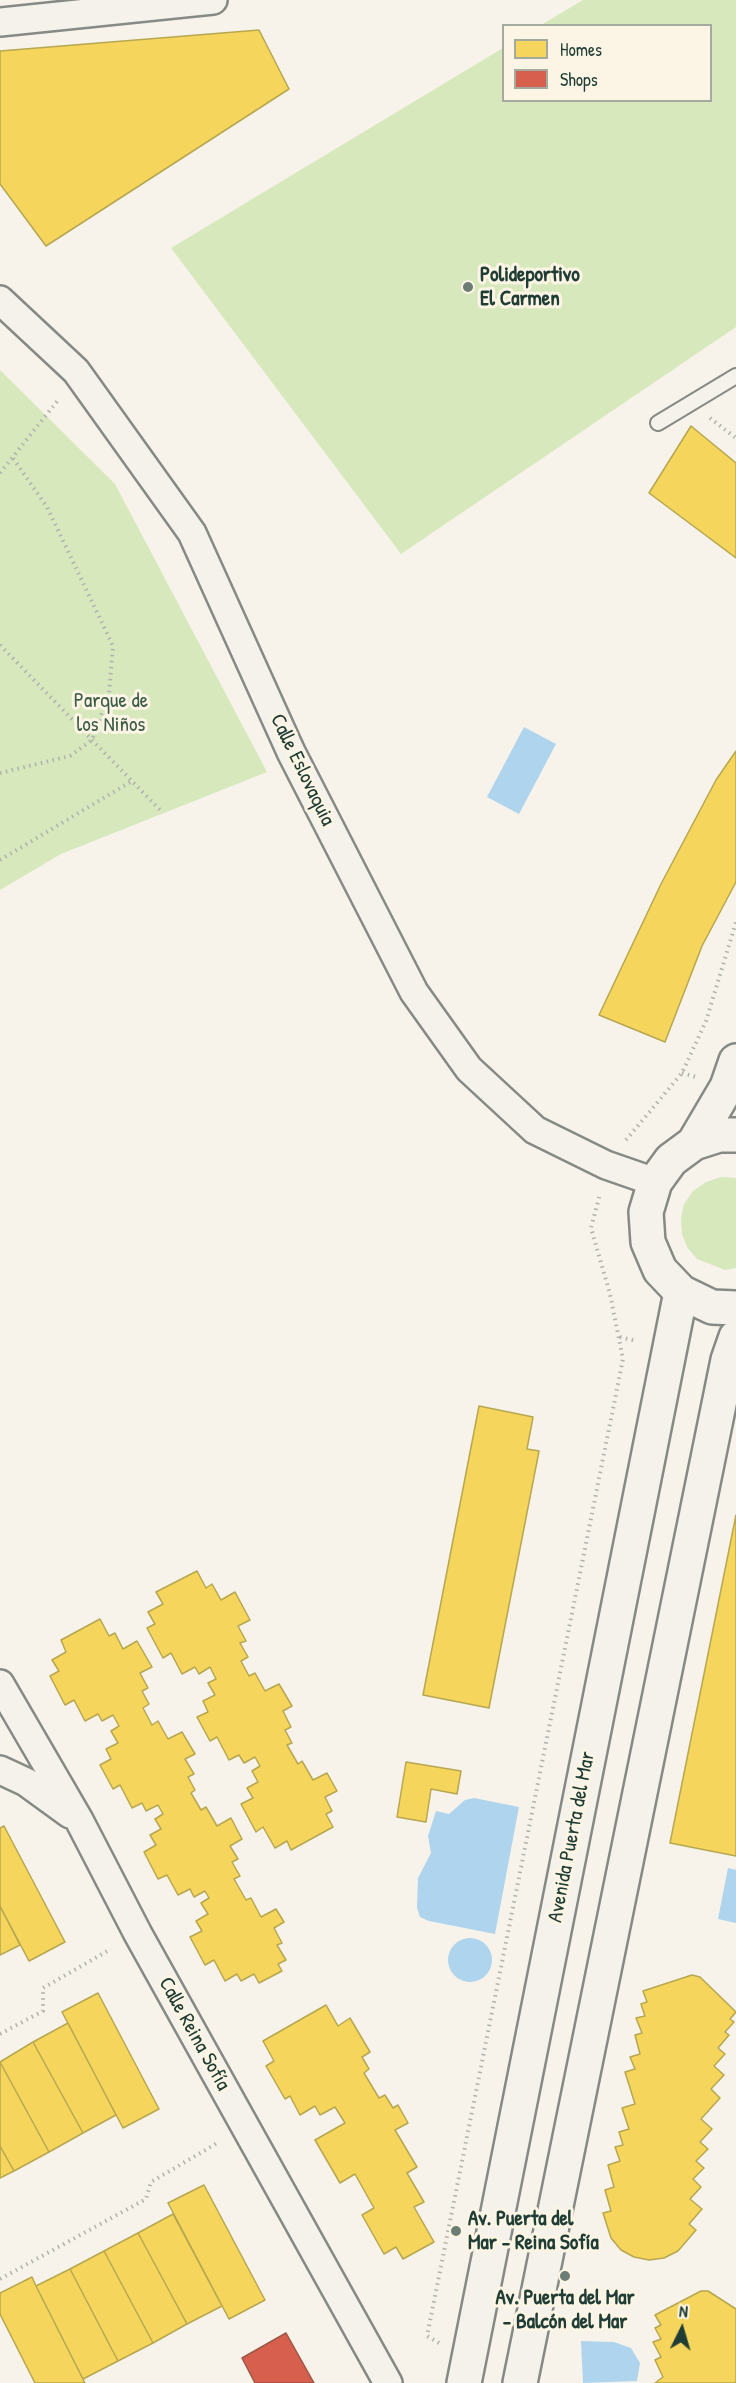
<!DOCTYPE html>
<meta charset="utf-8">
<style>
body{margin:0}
#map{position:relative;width:736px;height:2383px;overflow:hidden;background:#f7f3ea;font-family:"Patrick Hand",sans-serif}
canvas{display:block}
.legend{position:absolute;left:502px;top:24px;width:210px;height:78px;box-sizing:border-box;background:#fcf5e5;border:2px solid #a4ab9e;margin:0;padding:8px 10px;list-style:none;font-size:18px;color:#1f3d34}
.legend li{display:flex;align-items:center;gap:12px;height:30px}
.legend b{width:30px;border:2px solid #a4ab9e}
.north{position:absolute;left:652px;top:2299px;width:60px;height:60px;-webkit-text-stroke:4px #fcf5e5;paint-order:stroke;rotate:5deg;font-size:16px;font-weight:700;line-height:24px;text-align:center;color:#1f3d34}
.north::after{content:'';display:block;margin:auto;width:21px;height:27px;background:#1f3d34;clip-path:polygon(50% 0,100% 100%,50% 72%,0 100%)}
</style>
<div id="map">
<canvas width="736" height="2383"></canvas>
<ul class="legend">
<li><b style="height:16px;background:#f6d55c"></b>Homes</li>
<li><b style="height:16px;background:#d6604d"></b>Shops</li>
</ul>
<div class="north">N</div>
</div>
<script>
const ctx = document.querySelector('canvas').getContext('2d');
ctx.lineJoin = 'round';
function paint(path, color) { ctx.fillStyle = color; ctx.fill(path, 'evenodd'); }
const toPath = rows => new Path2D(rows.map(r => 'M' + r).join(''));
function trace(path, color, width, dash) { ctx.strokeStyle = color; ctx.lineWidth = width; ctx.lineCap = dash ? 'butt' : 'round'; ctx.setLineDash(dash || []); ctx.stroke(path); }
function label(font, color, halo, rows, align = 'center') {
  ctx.font = font + ' "Patrick Hand",sans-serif'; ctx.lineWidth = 6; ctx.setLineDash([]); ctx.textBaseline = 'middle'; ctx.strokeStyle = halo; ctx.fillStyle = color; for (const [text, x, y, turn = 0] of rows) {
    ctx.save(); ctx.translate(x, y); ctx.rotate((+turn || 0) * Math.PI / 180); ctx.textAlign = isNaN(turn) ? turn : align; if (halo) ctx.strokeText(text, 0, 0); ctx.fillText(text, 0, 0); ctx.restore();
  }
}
const green = toPath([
 [583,0,736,0,736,327,401,554,171,248,503,48,504,100,710,100,710,26,541,25],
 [0,370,115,484,267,772,61,854,0,890],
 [721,1177,736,1178,736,1268,725,1270,697,1259,687,1247,682,1234,681,1218,684,1204,693,1191,706,1182]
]);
const water = toPath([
 [524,727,556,744,519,814,487,797],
 [474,1798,519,1807,495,1934,429,1921,420,1917,417,1908,418,1878,431,1853,428,1836,436,1811,449,1814,465,1800],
 [728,1868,736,1870,736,1923,718,1919],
 '448 1960a22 22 0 1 1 44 0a22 22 0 1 1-44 0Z',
 [581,2341,614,2342,631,2348,640,2363,637,2381,583,2383]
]);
const homes = toPath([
 [259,30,289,89,46,246,0,184,0,51,259,30],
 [691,426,736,463,736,558,649,493,691,426],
 [736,751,736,882,702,946,665,1042,599,1015,661,884,716,780,736,751],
 [479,1406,533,1417,527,1449,539,1451,489,1708,423,1695,479,1406],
 [736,1515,736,1856,670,1843,736,1515],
 [197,1571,206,1588,212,1584,221,1600,235,1592,250,1620,238,1626,246,1641,240,1643,248,1657,241,1661,249,1676,255,1673,265,1691,279,1684,292,1706,283,1711,291,1727,285,1730,292,1743,287,1745,298,1764,302,1761,313,1780,327,1773,337,1791,325,1797,332,1811,326,1814,333,1827,291,1850,287,1841,275,1848,263,1827,256,1832,241,1804,253,1798,247,1788,258,1782,252,1771,260,1766,255,1757,244,1763,239,1755,229,1760,217,1737,210,1741,197,1717,208,1712,203,1701,215,1695,208,1683,216,1679,210,1667,199,1674,195,1667,182,1674,171,1653,163,1658,147,1628,155,1624,148,1612,163,1604,156,1592,197,1571],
 [100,1619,109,1636,115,1633,123,1649,137,1641,152,1667,140,1673,148,1688,142,1691,149,1704,143,1708,152,1725,158,1721,168,1739,182,1732,195,1754,185,1759,194,1774,188,1777,195,1790,191,1793,201,1810,206,1807,217,1826,231,1818,242,1839,230,1846,238,1859,232,1862,240,1876,234,1879,246,1900,251,1898,261,1917,276,1909,284,1922,274,1928,282,1943,277,1945,286,1960,278,1964,282,1971,259,1983,254,1974,241,1981,237,1974,225,1981,214,1960,205,1965,190,1937,202,1931,196,1921,208,1914,201,1903,209,1898,205,1891,194,1897,190,1889,178,1895,167,1875,158,1879,144,1852,156,1845,150,1835,161,1829,155,1819,163,1814,158,1805,146,1811,142,1803,132,1808,120,1785,113,1789,100,1765,111,1759,106,1749,118,1743,111,1731,119,1726,113,1715,102,1721,98,1714,85,1721,74,1700,65,1705,50,1676,59,1671,52,1660,66,1652,61,1640,100,1619],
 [406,1762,461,1771,457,1794,431,1789,426,1822,397,1817,406,1762],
 [4,1826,65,1942,29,1961,0,1906,0,1828,4,1826],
 [0,1906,20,1945,0,1955,0,1906],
 [692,1975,700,1977,736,2012,730,2019,734,2022,725,2032,729,2035,718,2048,725,2054,714,2066,724,2075,711,2089,720,2098,701,2119,712,2129,700,2142,708,2149,696,2161,704,2168,693,2179,701,2187,690,2199,702,2209,689,2224,696,2230,678,2251,664,2258,649,2260,634,2257,621,2250,611,2238,603,2213,611,2211,605,2190,614,2187,608,2165,620,2161,615,2147,623,2145,619,2132,629,2129,622,2108,635,2104,625,2072,635,2069,630,2057,640,2054,635,2035,642,2033,636,2018,645,2016,641,2004,647,2002,643,1991,692,1975],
 [98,1993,159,2109,123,2128,62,2012,98,1993],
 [326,2005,338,2026,350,2018,370,2052,362,2057,369,2069,364,2073,379,2098,385,2095,393,2108,398,2105,408,2123,395,2130,417,2167,407,2173,424,2202,414,2207,434,2242,403,2259,396,2247,384,2254,362,2215,374,2208,355,2174,340,2183,315,2140,345,2123,335,2107,320,2115,315,2106,300,2115,290,2096,285,2099,266,2066,274,2061,263,2041,326,2005],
 [68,2023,116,2115,83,2133,33,2042,68,2023],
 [33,2042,83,2133,49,2152,0,2062,33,2042],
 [0,2062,49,2152,14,2171,0,2146,0,2062],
 [0,2146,14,2171,0,2178,0,2146],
 [204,2185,265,2300,229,2319,168,2203,204,2185],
 [173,2214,222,2306,187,2324,138,2233,173,2214],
 [138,2233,187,2324,153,2343,104,2251,138,2233],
 [104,2251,153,2343,118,2361,70,2269,104,2251],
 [70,2269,118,2361,83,2379,36,2286,70,2269],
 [32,2277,36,2286,85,2383,35,2383,0,2314,0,2293,32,2277],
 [701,2291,708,2291,736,2309,736,2383,655,2383,663,2377,655,2360,661,2357,653,2342,661,2339,655,2328,661,2325,655,2315,701,2291]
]);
const shops = toPath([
 [286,2333,314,2383,255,2383,242,2358,286,2333]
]);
const path = toPath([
 [710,418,736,438],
 [0,473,59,399],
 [0,645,163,813],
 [0,773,70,756,92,740,109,694,113,646,47,507,12,457],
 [0,860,132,781],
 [682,1073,696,1077],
 [626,1140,682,1073,706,1021,736,922],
 [620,1337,636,1341],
 [0,2034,43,2011,43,1988,111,1949],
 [0,2279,146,2199,151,2182,219,2142],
 [439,2343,427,2336,623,1359,610,1294,591,1228,600,1194]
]);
const service = toPath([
 [658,423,736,376]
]);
const minor = toPath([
 [0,22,213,0],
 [0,300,76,371,192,533,291,752,414,992,469,1069,535,1130,606,1165,655,1182],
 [0,1684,79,1820,138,1934,388,2383],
 [0,1770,26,1782,70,1814]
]);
const secondary = toPath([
 [736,1135,719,1135,694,1143,671,1160,655,1182,646,1212,648,1242,660,1270,681,1292,712,1307,736,1308],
 [694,1143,727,1087,736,1061],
 [464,2383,681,1292],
 [520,2383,728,1360,736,1337]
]);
const markers = [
 [468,287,6,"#6b7d74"],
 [456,2231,6,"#6b7d74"],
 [565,2276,6,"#6b7d74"]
];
const poiNames = [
 ["Polideportivo",480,275],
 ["El Carmen",480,299],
 ["Av. Puerta del",468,2219],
 ["Mar - Reina Sofía",468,2243],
 ["Av. Puerta del Mar",565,2298,"center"],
 ["- Balcón del Mar",565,2322,"center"]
];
const parkNames = [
 ["Parque de",111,701],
 ["los Niños",111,725]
];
const streetNames = [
 ["Calle Eslovaquia",302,770,64],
 ["Avenida Puerta del Mar",572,1837,-79],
 ["Calle Reina Sofía",194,2034,61]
];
paint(green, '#d7e8bd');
paint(water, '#afd4ed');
paint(homes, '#f6d55c');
trace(homes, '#b6a750', 1.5);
paint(shops, '#d6604d');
trace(shops, '#9f5646', 1.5);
trace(service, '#868984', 18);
trace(minor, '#868984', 32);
trace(secondary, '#868984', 38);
trace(path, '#b0b2ad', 4, [1.5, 4.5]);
trace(service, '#f5f2ec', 14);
trace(minor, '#f5f2ec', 27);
trace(secondary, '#f5f2ec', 33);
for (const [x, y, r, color] of markers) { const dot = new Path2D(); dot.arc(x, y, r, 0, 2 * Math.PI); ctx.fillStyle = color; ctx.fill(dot); trace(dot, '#fcf5e5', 2); }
label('bold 21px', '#1f3d34', '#fcf5e5', poiNames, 'left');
label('21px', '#3e5d48', '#fcf5e5', parkNames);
label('21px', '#1f3d34', '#fcf5e5', streetNames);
</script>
